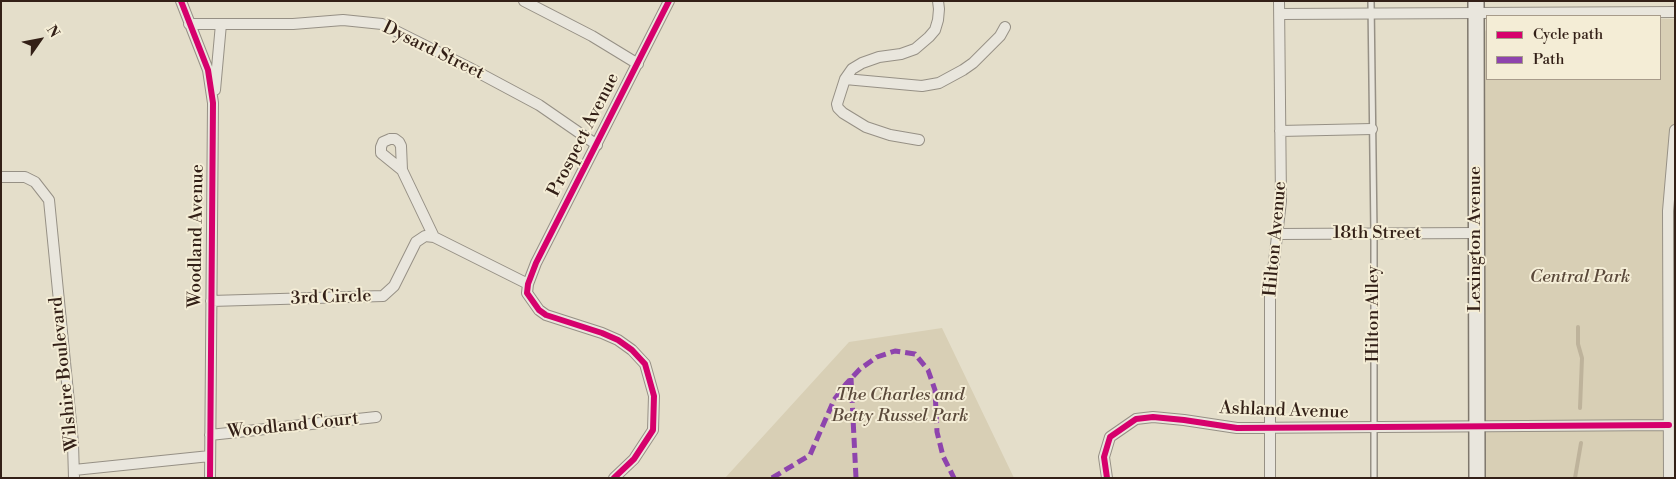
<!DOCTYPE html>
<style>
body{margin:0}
#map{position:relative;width:1676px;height:479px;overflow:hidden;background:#e4deca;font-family:"Libre Bodoni",serif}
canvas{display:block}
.frame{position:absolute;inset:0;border:2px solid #332017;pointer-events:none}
.legend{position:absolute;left:1486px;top:15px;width:175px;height:65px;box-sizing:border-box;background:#f4edd6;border:1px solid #a79b8a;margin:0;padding:6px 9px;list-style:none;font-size:15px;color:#332017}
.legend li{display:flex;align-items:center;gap:10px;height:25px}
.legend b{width:25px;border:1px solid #a79b8a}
.north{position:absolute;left:15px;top:15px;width:50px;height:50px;-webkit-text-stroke:4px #f4edd6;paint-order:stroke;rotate:57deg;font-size:14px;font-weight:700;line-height:20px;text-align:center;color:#332017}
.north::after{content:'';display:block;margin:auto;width:18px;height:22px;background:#332017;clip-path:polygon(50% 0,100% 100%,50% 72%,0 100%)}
</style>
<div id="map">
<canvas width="1676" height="479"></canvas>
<div class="frame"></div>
<ul class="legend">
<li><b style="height:6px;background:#d6006c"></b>Cycle path</li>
<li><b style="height:6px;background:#8e44ad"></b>Path</li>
</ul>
<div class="north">N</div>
</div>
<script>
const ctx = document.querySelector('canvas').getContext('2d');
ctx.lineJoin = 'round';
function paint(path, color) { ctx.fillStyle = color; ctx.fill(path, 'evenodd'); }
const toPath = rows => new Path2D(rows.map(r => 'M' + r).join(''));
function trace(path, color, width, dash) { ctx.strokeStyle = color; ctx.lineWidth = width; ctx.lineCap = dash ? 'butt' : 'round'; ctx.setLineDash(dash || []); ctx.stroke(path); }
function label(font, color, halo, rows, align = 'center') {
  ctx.font = font + ' "Libre Bodoni",serif'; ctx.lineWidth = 4; ctx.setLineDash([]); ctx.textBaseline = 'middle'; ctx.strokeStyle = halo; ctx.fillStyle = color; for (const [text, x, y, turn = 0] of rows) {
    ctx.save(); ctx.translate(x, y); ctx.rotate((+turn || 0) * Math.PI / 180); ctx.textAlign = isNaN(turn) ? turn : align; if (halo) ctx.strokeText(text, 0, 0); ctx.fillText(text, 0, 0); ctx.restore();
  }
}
const green = toPath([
 [1660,19,1675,19,1675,478,1485,478,1484,34,1487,27,1487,79,1660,79],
 [942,328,1014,478,725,478,849,342]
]);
const stream = toPath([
 [1578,327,1578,344,1582,358,1580,408],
 [1575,478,1581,443]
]);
const lane = toPath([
 [1371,1,1374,234,1374,478]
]);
const street = toPath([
 [181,1,208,70,213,103,210,478],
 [524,1,592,36,638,64],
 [1280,14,1675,12],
 [189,24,293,24,343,20,382,24,468,67,539,105,597,145],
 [845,79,922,86,939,83,963,70,973,63,1000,36,1005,27],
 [215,90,221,24],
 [1280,131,1372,129],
 [390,139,395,139,399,142,401,146,402,170,381,153,381,147,383,142,390,139],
 [919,140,890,135,866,127,843,113,838,108,837,104,845,79,852,69,862,63,879,57,901,54,915,49,929,37,935,30,938,20,939,9,938,1],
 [402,170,434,237],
 [1,177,25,177,35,182,49,200,73,443,74,478],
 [1278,234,1476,233],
 [211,301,383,296,394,286,416,242,425,236,434,237,528,284],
 [210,435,376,417],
 [74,470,210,456],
 [614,478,634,459,653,430,654,396,645,364,632,350,618,340,602,333,546,315,539,310,527,293,528,284,536,263,669,1],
 [1107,478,1104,457,1110,437,1136,419,1153,417,1184,420,1237,428,1669,425],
 [1270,478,1270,297,1281,201,1279,1],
 [1669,478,1668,211,1675,130]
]);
const secondary = toPath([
 [1476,1,1477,478]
]);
const quiet = toPath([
 [851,378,856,478],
 [772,478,810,455,834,400,846,384,860,369,877,357,895,351,915,354,928,370,935,390,937,432,943,456,954,478]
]);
const cycleway = toPath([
 [181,1,208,70,213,103,210,478],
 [614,478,634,459,653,430,654,396,645,364,632,350,618,340,602,333,546,315,539,310,527,293,528,284,536,263,669,1],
 [1107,478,1104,457,1110,437,1136,419,1153,417,1184,420,1237,428,1669,425]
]);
const streetNames = [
 ["Dysard Street",433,51,26],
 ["Prospect Avenue",584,135,-63],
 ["18th Street",1377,234],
 ["Woodland Avenue",197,236,-89],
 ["Hilton Avenue",1276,239,-85],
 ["Lexington Avenue",1476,239,-90],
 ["3rd Circle",331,298,-2],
 ["Hilton Alley",1374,314,-90],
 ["Wilshire Boulevard",65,374,-96],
 ["Ashland Avenue",1284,411,2],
 ["Woodland Court",293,426,-6]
];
const parkNames = [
 ["Central Park",1580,278],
 ["The Charles and",900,396],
 ["Betty Russel Park",900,417]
];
paint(green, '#d8cfb5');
trace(stream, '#beb39b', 4);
trace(lane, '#969085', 8);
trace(street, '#969085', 12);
trace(secondary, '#7e776c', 18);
trace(lane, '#e9e6dd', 5);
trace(street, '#e9e6dd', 10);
trace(secondary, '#e9e6dd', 15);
trace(quiet, '#8e44ad', 5, [10, 5]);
trace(cycleway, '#d6006c', 6);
label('18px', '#332017', '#f4edd6', streetNames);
label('italic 18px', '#5a493a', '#f4edd6', parkNames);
</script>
